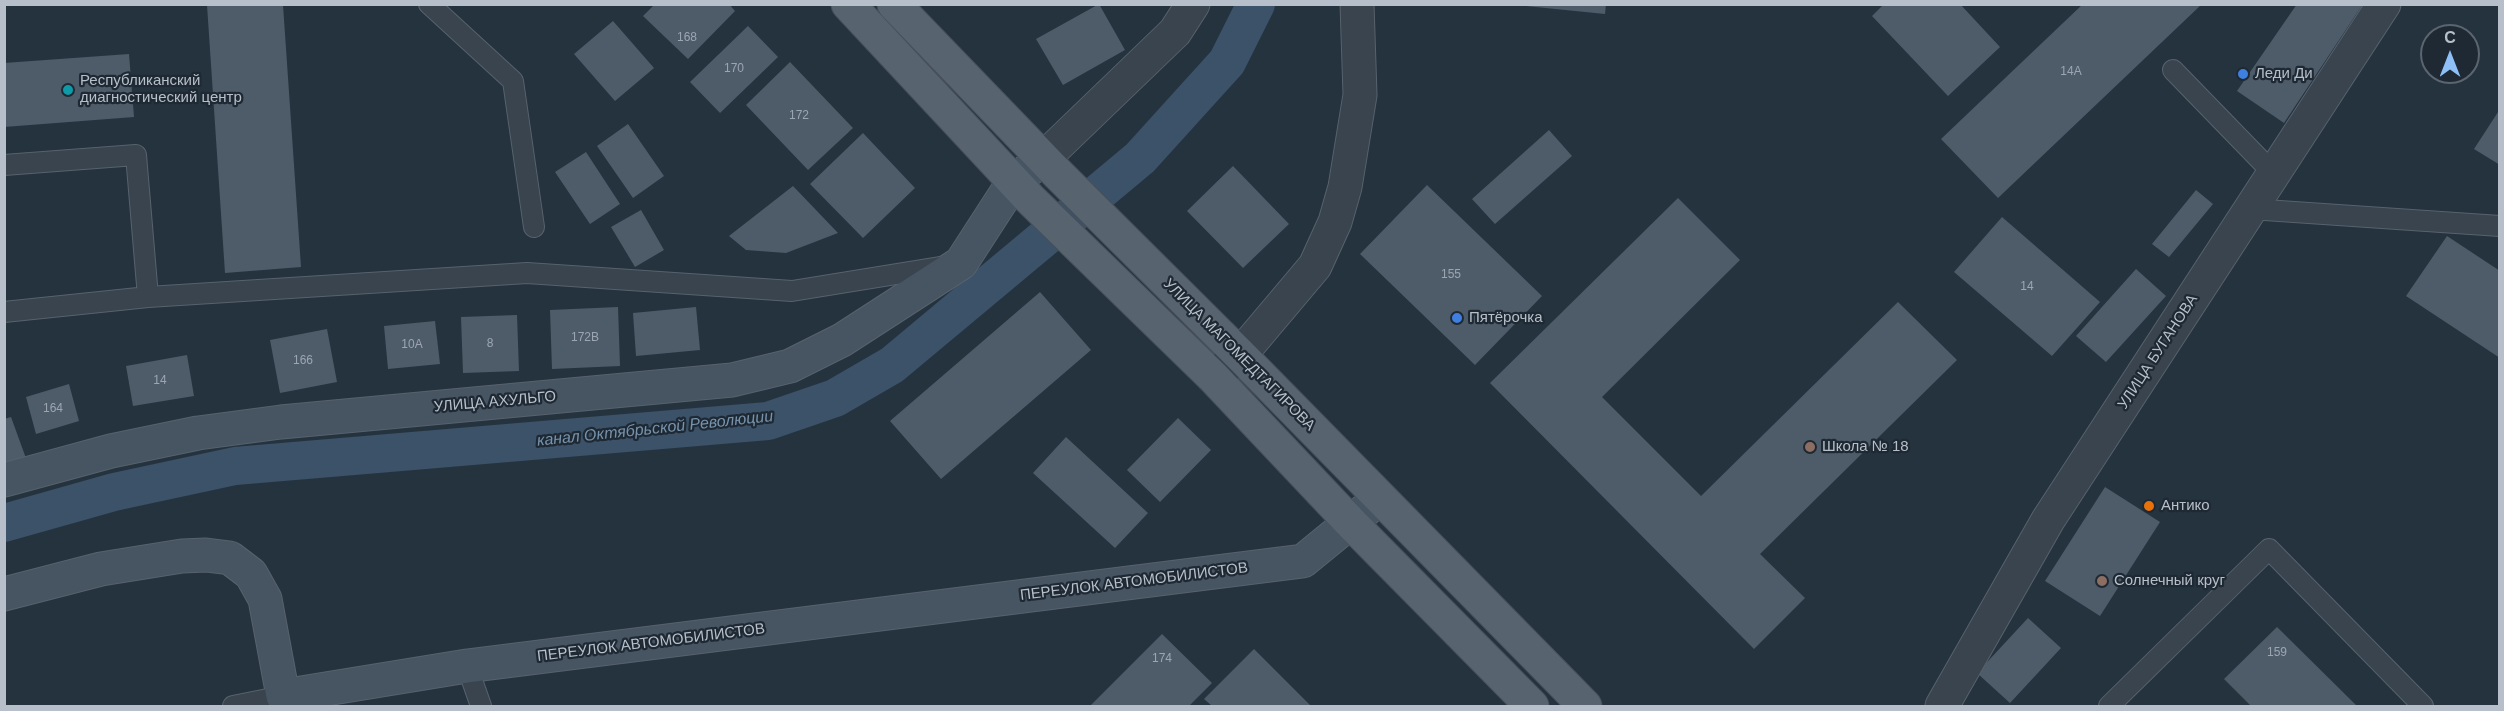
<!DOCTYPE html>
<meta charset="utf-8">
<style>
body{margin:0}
#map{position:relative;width:2504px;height:711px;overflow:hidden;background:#25333f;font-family:Arial,sans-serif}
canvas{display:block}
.frame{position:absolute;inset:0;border:6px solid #b6bfca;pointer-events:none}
.north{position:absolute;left:2420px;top:24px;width:60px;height:60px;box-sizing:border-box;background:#1e2934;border:2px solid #5b6570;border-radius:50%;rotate:0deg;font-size:16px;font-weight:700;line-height:24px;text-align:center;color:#b6bfca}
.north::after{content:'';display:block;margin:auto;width:21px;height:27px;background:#8ebff6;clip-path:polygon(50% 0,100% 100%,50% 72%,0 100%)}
</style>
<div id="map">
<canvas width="2504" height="711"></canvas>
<div class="frame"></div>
<div class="north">С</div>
</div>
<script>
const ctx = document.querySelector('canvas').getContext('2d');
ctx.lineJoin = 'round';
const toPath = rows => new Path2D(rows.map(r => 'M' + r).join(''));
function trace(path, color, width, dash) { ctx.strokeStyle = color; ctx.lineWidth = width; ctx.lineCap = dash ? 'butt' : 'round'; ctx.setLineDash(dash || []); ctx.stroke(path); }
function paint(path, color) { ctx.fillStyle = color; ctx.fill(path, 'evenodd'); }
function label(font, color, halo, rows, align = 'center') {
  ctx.font = font + ' Arial,sans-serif'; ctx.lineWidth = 4.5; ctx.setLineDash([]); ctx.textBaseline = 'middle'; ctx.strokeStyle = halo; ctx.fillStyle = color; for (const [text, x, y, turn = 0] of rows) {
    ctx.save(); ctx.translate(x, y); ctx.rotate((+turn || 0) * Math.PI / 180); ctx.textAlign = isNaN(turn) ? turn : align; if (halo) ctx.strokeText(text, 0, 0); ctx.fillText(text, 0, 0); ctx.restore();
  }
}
const canal = toPath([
 [4,523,114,492,235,466,768,421,835,398,892,365,1140,158,1227,62,1256,4]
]);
const building = toPath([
 [655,4,729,4,735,11,688,59,643,16],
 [1099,4,1125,50,1063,85,1036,39],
 [1506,4,1606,4,1605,14],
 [1884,4,1960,4,2000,47,1948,96,1872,16],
 [2083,4,2202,4,1998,198,1941,139],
 [2297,4,2363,4,2284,123,2237,91],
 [207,5,283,5,301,267,225,273],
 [613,21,654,68,615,101,574,54],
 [748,26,778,57,720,113,690,82],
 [129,54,134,117,4,127,4,63],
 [790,62,853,128,808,170,746,105],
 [2500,109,2500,165,2474,149],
 [628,124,664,176,633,198,597,146],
 [1549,130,1572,156,1495,224,1472,199],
 [863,133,915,188,863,238,810,184],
 [586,152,620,204,590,224,555,172],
 [1233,166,1289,224,1243,268,1187,211],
 [1427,185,1542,296,1475,365,1360,254],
 [793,186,838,233,786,253,746,250,729,236],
 [2196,190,2213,204,2169,257,2152,244],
 [1678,198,1740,260,1602,397,1701,496,1898,302,1957,360,1760,554,1805,598,1754,649,1490,383],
 [641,210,664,250,635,267,611,227],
 [2002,217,2100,302,2052,356,1954,272],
 [2447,236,2500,271,2500,358,2406,296],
 [2136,269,2166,296,2106,362,2076,336],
 [1040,292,1091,350,941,479,890,421],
 [618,307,620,366,552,369,550,310],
 [696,307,700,350,636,356,633,313],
 [517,315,519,371,463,373,461,317],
 [435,321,440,364,388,369,384,326],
 [327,329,337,382,280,393,270,340],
 [187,355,194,396,133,406,126,366],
 [69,384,79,421,36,434,26,397],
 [11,417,27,461,4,469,4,419],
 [1178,418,1211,450,1160,502,1127,470],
 [1066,437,1148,513,1115,548,1033,473],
 [2105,487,2160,522,2100,616,2045,581],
 [2028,618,2061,648,2010,703,1977,673],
 [2277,627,2357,706,2251,706,2224,679],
 [1162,634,1212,683,1189,706,1090,706],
 [1254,649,1311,706,1212,706,1204,699]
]);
const lane = toPath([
 [429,4,513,81,534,227],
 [2173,70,2274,174],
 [4,165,136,155,148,297],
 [2250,209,2500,226],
 [4,312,148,297,527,273,792,291,946,266],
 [467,666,481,706],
 [233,706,283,696],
 [2109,706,2269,549,2423,706]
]);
const street = toPath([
 [1043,159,1175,32,1193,4],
 [1213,377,1240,355,1315,266,1335,222,1345,187,1360,95,1357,4],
 [1942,706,2048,520,2384,4]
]);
const secondary = toPath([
 [4,480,111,451,198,433,281,422,732,380,790,366,842,340,961,263,1014,181,1043,159],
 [4,594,101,569,182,556,206,555,230,558,251,574,265,599,283,696,467,666,1303,561,1380,498]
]);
const primary = toPath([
 [848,4,1029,198,1213,377,1350,522,1532,706],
 [894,4,1058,174,1240,355,1585,706]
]);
const markers = [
 [2243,74,6,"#3f7fe0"],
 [68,90,6,"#0f9aa8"],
 [1457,318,6,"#3f7fe0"],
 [1810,447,6,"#8d6e63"],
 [2149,506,6,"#e8710a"],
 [2102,581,6,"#8d6e63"]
];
const numberNames = [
 ["168",687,38],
 ["170",734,69],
 ["14А",2071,72],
 ["172",799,116],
 ["155",1451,275],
 ["14",2027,287],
 ["172В",585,338],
 ["8",490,344],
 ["10А",412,345],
 ["166",303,361],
 ["14",160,381],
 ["164",53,409],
 ["159",2277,653],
 ["174",1162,659]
];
const poiNames = [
 ["Леди Ди",2255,74],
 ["Республиканский",80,81],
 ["диагностический центр",80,98],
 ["Пятёрочка",1469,318],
 ["Школа № 18",1822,447],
 ["Антико",2161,506],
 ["Солнечный круг",2114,581]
];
const streetNames = [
 ["УЛИЦА БУГАНОВА",2158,352,-57],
 ["УЛИЦА МАГОМЕДТАГИРОВА",1239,355,45],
 ["УЛИЦА АХУЛЬГО",495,402,-5],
 ["ПЕРЕУЛОК АВТОМОБИЛИСТОВ",1134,582,-7],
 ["ПЕРЕУЛОК АВТОМОБИЛИСТОВ",651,643,-7]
];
const waterNames = [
 ["канал Октябрьской Революции",655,429,-6]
];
trace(canal, '#3b5268', 38);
paint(building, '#4e5c6a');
trace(lane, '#57626d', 22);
trace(street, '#57626d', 35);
trace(secondary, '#57626d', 35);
trace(primary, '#46505b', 35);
trace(lane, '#39444f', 20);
trace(street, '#39444f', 33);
trace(secondary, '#475462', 33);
trace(primary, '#57636f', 33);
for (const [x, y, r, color] of markers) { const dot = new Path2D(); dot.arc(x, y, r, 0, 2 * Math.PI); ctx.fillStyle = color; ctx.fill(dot); trace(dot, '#1e2934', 2); }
label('12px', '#9ca6b2', null, numberNames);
label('15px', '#b6bfca', '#1e2934', poiNames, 'left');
label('15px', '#b6bfca', '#1e2934', streetNames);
label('italic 16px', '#7793ac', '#1e2934', waterNames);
</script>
